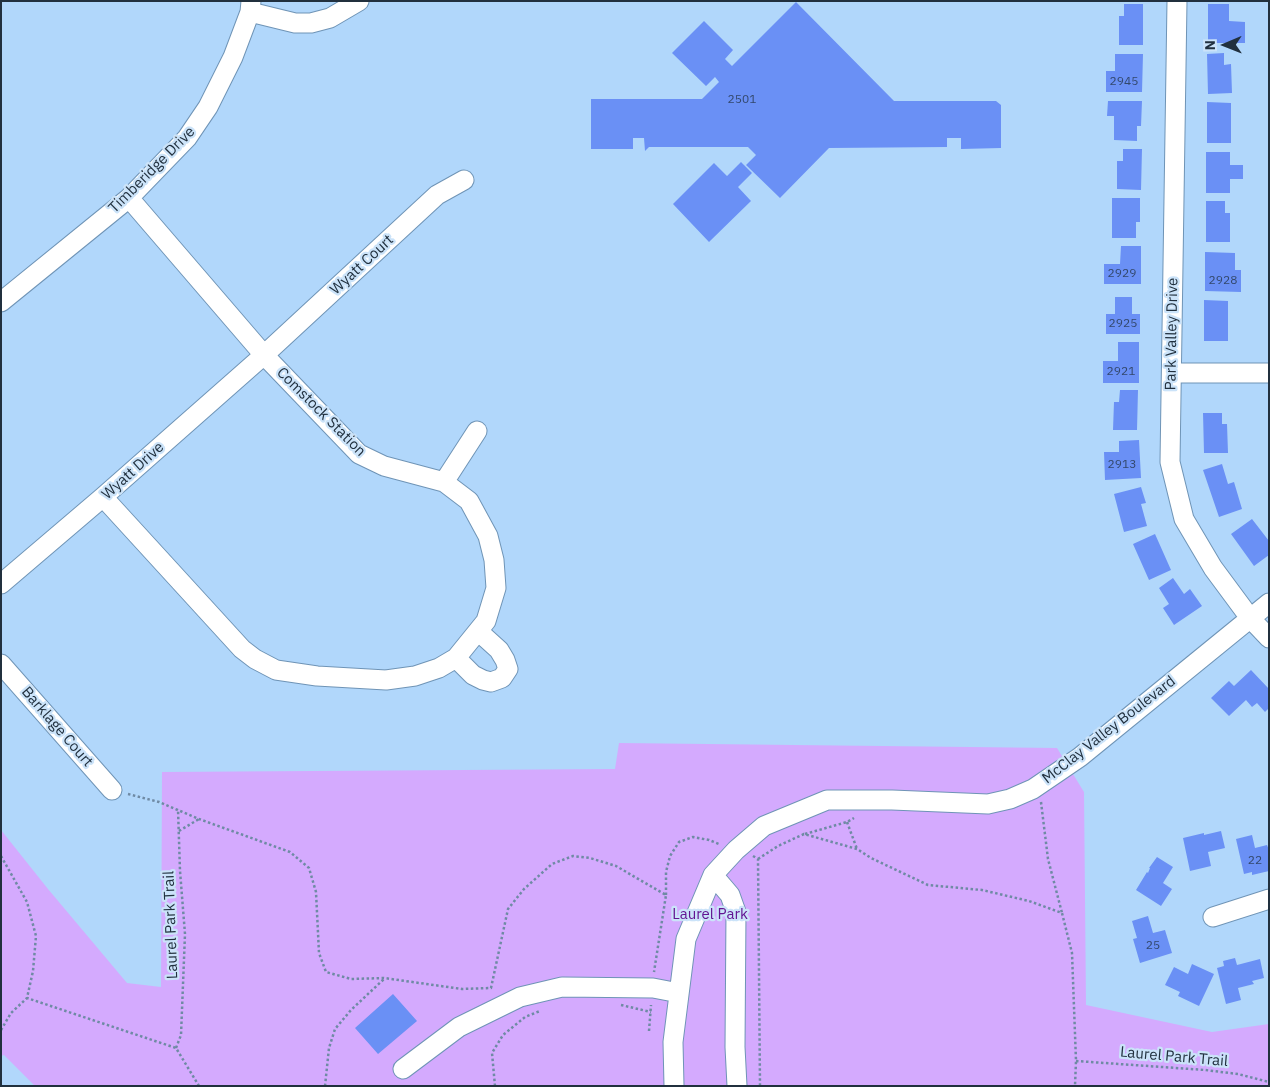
<!DOCTYPE html>
<style>
body{margin:0}
#map{position:relative;width:1270px;height:1087px;overflow:hidden;background:#b1d7fb;font-family:"IBM Plex Sans",sans-serif}
canvas{display:block}
.frame{position:absolute;inset:0;border:2px solid #21303e;pointer-events:none}
.north{position:absolute;left:1200px;top:20px;width:50px;height:50px;-webkit-text-stroke:4px #cbe3f9;paint-order:stroke;rotate:269deg;font-size:14px;font-weight:700;line-height:20px;text-align:center;color:#21303e}
.north::after{content:'';display:block;margin:auto;width:18px;height:22px;background:#21303e;clip-path:polygon(50% 0,100% 100%,50% 72%,0 100%)}
</style>
<div id="map">
<canvas width="1270" height="1087"></canvas>
<div class="frame"></div>
<div class="north">N</div>
</div>
<script>
const ctx = document.querySelector('canvas').getContext('2d');
ctx.lineJoin = 'round';
function paint(path, color) { ctx.fillStyle = color; ctx.fill(path, 'evenodd'); }
const toPath = rows => new Path2D(rows.map(r => 'M' + r).join(''));
function trace(path, color, width, dash) { ctx.strokeStyle = color; ctx.lineWidth = width; ctx.lineCap = dash ? 'butt' : 'round'; ctx.setLineDash(dash || []); ctx.stroke(path); }
function label(font, color, halo, rows, align = 'center') {
  ctx.font = font + ' "IBM Plex Sans",sans-serif'; ctx.lineWidth = 4.5; ctx.setLineDash([]); ctx.textBaseline = 'middle'; ctx.strokeStyle = halo; ctx.fillStyle = color; for (const [text, x, y, turn = 0] of rows) {
    ctx.save(); ctx.translate(x, y); ctx.rotate((+turn || 0) * Math.PI / 180); ctx.textAlign = isNaN(turn) ? turn : align; if (halo) ctx.strokeText(text, 0, 0); ctx.fillText(text, 0, 0); ctx.restore();
  }
}
const green = toPath([
 [619,743,1057,748,1084,792,1086,1005,1212,1032,1269,1024,1269,1086,35,1086,4,1055,1,1056,1,830,48,889,127,983,161,987,162,772,615,769]
]);
const building = toPath([
 [796,2,894,101,996,101,1001,105,1001,148,961,149,961,138,947,138,947,147,829,148,780,198,746,165,756,155,748,147,649,147,645,151,644,138,633,138,633,149,591,149,591,99,702,99,719,82,715,77,706,86,672,53,704,21,733,50,725,59,732,66],
 [1124,4,1143,4,1143,45,1119,45,1119,16,1124,16],
 [1208,4,1229,4,1229,21,1245,22,1245,43,1208,43],
 [1224,53,1224,65,1231,64,1232,93,1208,94,1207,54],
 [1115,54,1143,54,1142,92,1106,92,1106,71,1115,71],
 [1108,101,1142,101,1141,126,1137,126,1137,141,1114,140,1114,116,1107,116],
 [1207,102,1231,103,1231,143,1207,143],
 [1123,149,1142,149,1141,190,1117,189,1117,161,1123,161],
 [1206,152,1230,152,1230,165,1243,165,1243,179,1230,179,1230,193,1206,193],
 [741,162,752,173,738,187,751,201,709,242,673,204,714,163,727,176],
 [1112,198,1140,198,1140,222,1136,222,1136,238,1112,238],
 [1206,201,1225,201,1225,213,1230,213,1230,242,1206,242],
 [1121,246,1141,246,1141,284,1104,284,1104,264,1120,264],
 [1205,252,1235,253,1235,270,1241,270,1241,292,1205,291],
 [1115,297,1132,297,1132,314,1140,314,1140,334,1106,334,1106,314,1115,314],
 [1204,300,1228,301,1228,341,1204,341],
 [1118,342,1139,342,1139,383,1103,383,1103,361,1118,361],
 [1120,390,1138,390,1137,430,1113,430,1114,402,1119,402],
 [1203,413,1222,413,1222,424,1227,424,1228,453,1204,453],
 [1139,440,1141,478,1105,480,1104,452,1119,452,1119,441],
 [1222,464,1228,484,1234,482,1242,509,1219,517,1203,470],
 [1141,487,1146,503,1141,504,1147,526,1124,532,1114,494],
 [1252,519,1269,541,1269,555,1254,566,1231,534],
 [1155,534,1171,570,1149,580,1133,544],
 [1173,578,1184,594,1190,589,1202,606,1174,625,1163,608,1169,604,1159,588],
 [1251,670,1269,689,1269,708,1265,712,1257,703,1252,707,1246,700,1229,716,1211,698,1229,681,1234,686],
 [1221,831,1225,848,1208,852,1211,866,1190,871,1183,838,1204,833,1204,835],
 [1252,835,1255,848,1267,845,1269,850,1269,871,1252,875,1252,872,1244,874,1236,839],
 [1157,857,1173,867,1163,883,1172,889,1161,906,1136,890,1147,872,1148,873,1150,868,1149,868],
 [1148,916,1153,933,1165,930,1172,953,1140,963,1133,939,1137,938,1132,921],
 [1235,958,1237,965,1260,959,1264,978,1252,981,1254,984,1238,988,1241,1000,1226,1004,1217,968,1224,966,1223,961],
 [1192,964,1214,974,1199,1006,1178,996,1180,992,1165,985,1174,967,1188,974],
 [393,994,417,1021,378,1054,355,1028]
]);
const path = toPath([
 [128,794,159,802,199,819,290,852,309,868,316,892,319,953,326,972,351,979,384,978,462,989,491,988,508,909,524,889,552,864,573,856,590,858,616,866,666,895,654,972],
 [1041,802,1048,859,1062,913],
 [847,822,857,849],
 [179,831,199,819],
 [805,834,847,822,854,818],
 [1,856,27,902,36,936,33,971,27,998,176,1048,199,1086],
 [753,856,758,859,760,1086],
 [758,859,778,846,804,834,857,849,871,858,928,885,982,890,1029,901,1062,913,1072,953,1076,1061,1075,1086],
 [666,895,666,872,670,856,679,842,693,837,709,840,719,844],
 [621,1005,651,1012],
 [1,1030,11,1013,27,998],
 [649,1031,651,1005],
 [176,1048,181,1035,185,934,180,871,178,809],
 [1076,1061,1205,1070,1238,1074,1269,1082],
 [325,1086,329,1048,335,1029,351,1010,384,979],
 [495,1086,492,1053,503,1035,525,1017,540,1011]
]);
const minor = toPath([
 [1177,1,1170,462,1184,519,1213,568,1250,618,1269,638],
 [250,12,295,23,311,23,330,18,359,1],
 [1,302,129,198,187,138,208,107,233,57,250,12,251,1],
 [1172,373,1269,373],
 [444,482,477,431],
 [103,497,242,649,255,659,276,670,317,676,386,680,415,676,439,668,456,658,486,621,496,588,494,560,488,536,469,501,444,482,384,466,359,454,264,355,129,198],
 [1,584,103,497,264,355,437,195,464,180],
 [456,658,473,675,483,680,491,682,502,678,508,669,505,660,499,650,478,631],
 [1,664,112,790],
 [713,875,730,895,736,912,735,1047,737,1086],
 [1213,917,1269,899],
 [403,1069,459,1027,520,997,562,987,653,988,679,993],
 [674,1086,673,1042,686,939,713,875,736,850,764,826,827,800,892,800,988,804,1010,799,1033,789,1080,757,1269,603]
]);
const numberNames = [
 ["2945",1124,82],
 ["2501",742,100],
 ["2929",1122,274],
 ["2928",1223,281],
 ["2925",1123,324],
 ["2921",1121,372],
 ["2913",1122,465],
 ["22",1255,861],
 ["25",1153,946]
];
const streetNames = [
 ["Timberidge Drive",152,170,-45],
 ["Wyatt Court",362,265,-43],
 ["Park Valley Drive",1172,334,-89],
 ["Comstock Station",321,412,45],
 ["Wyatt Drive",133,471,-42],
 ["Barklage Court",57,727,49],
 ["McClay Valley Boulevard",1109,730,-38],
 ["Laurel Park Trail",171,925,-92],
 ["Laurel Park Trail",1174,1057,5]
];
const parkNames = [
 ["Laurel Park",710,915]
];
paint(green, '#d4aafe');
paint(building, '#6a90f5');
trace(minor, '#6f94b6', 21);
trace(path, '#6f8aa4', 2.5, [2.5, 2.5]);
trace(minor, '#fff', 19);
label('12px', '#33486c', null, numberNames);
label('15px', '#21303e', '#cbe3f9', streetNames);
label('15px', '#621593', '#cbe3f9', parkNames);
</script>
